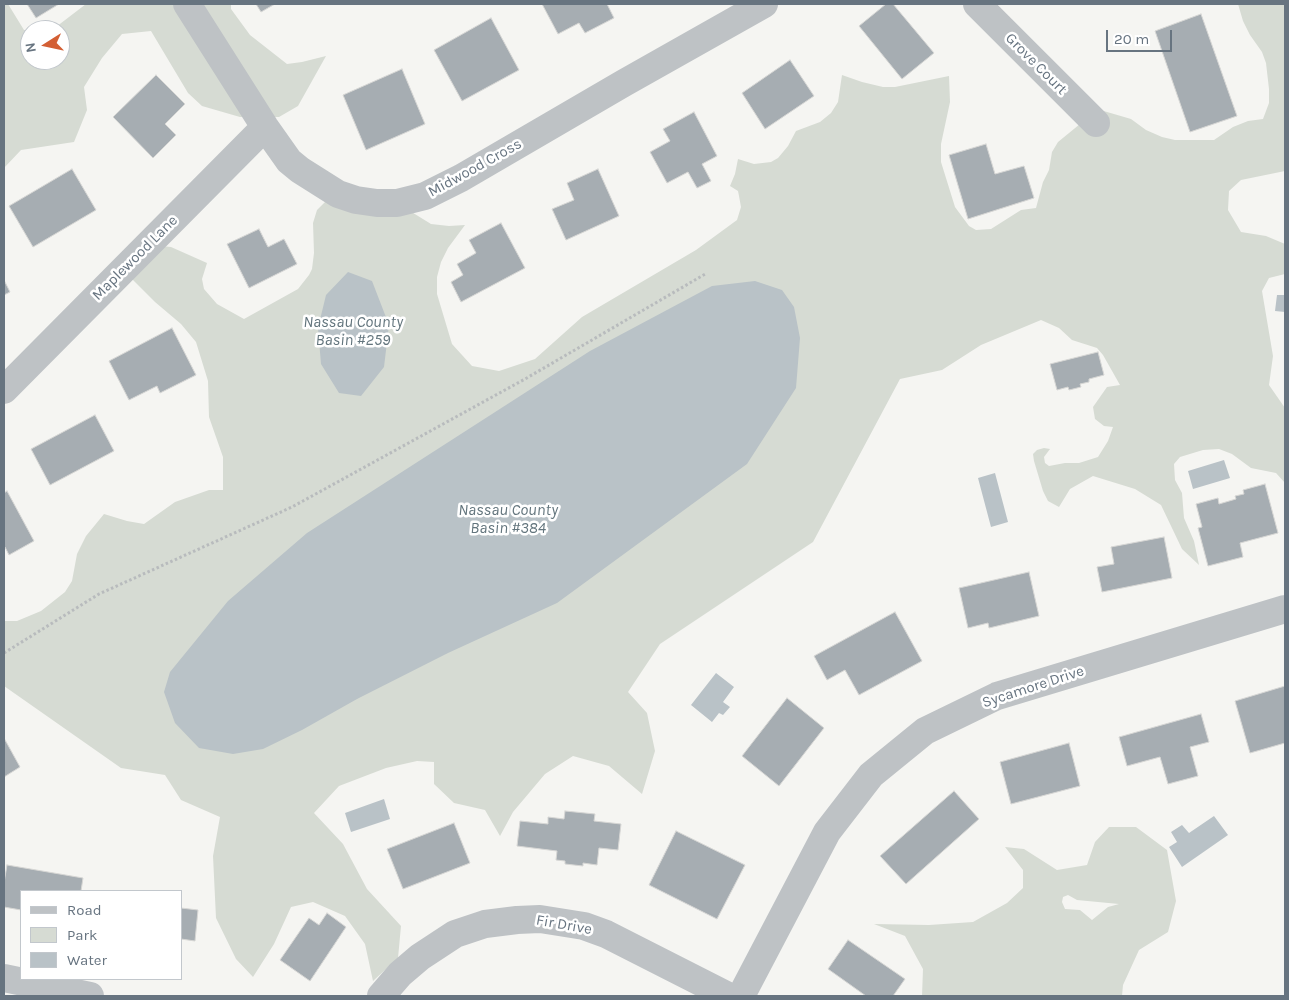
<!DOCTYPE html>
<style>
body{margin:0}
#map{position:relative;width:1289px;height:1000px;overflow:hidden;background:#f5f5f2;font-family:Karla,sans-serif}
canvas{display:block}
.frame{position:absolute;inset:0;border:5px solid #677480;pointer-events:none}
.legend{position:absolute;left:20px;top:890px;width:162px;height:90px;box-sizing:border-box;background:#fff;border:1px solid #c2c7cc;margin:0;padding:6px 9px;list-style:none;font-size:15px;color:#677480}
.legend li{display:flex;align-items:center;gap:10px;height:25px}
.legend b{width:25px;border:1px solid #c2c7cc}
.north{position:absolute;left:20px;top:20px;width:50px;height:50px;box-sizing:border-box;background:#fff;border:1px solid #c2c7cc;border-radius:50%;rotate:260deg;font-size:14px;font-weight:700;line-height:20px;text-align:center;color:#677480}
.north::after{content:'';display:block;margin:auto;width:18px;height:22px;background:#d35f34;clip-path:polygon(50% 0,100% 100%,50% 72%,0 100%)}
.scale{position:absolute;left:1106px;top:30px;width:66px;height:22px;box-sizing:border-box;border:2px solid #677480;border-top:0;padding-left:6px;font-size:15px;line-height:18px;white-space:nowrap;color:#677480;-webkit-text-stroke:4px #fff;paint-order:stroke}
</style>
<div id="map">
<canvas width="1289" height="1000"></canvas>
<div class="frame"></div>
<ul class="legend">
<li><b style="height:6px;background:#bec2c5"></b>Road</li>
<li><b style="height:14px;background:#d6dbd3"></b>Park</li>
<li><b style="height:14px;background:#b9c2c7"></b>Water</li>
</ul>
<div class="north">N</div>
<div class="scale">20 m</div>
</div>
<script>
const ctx = document.querySelector('canvas').getContext('2d');
ctx.lineJoin = 'round';
function paint(path, color) { ctx.fillStyle = color; ctx.fill(path, 'evenodd'); }
const toPath = rows => new Path2D(rows.map(r => 'M' + r).join(''));
function trace(path, color, width, dash) { ctx.strokeStyle = color; ctx.lineWidth = width; ctx.lineCap = dash ? 'butt' : 'round'; ctx.setLineDash(dash || []); ctx.stroke(path); }
function label(font, color, halo, rows, align = 'center') {
  ctx.font = font + ' Karla,sans-serif'; ctx.lineWidth = 5; ctx.setLineDash([]); ctx.textBaseline = 'middle'; ctx.strokeStyle = halo; ctx.fillStyle = color; for (const [text, x, y, turn = 0] of rows) {
    ctx.save(); ctx.translate(x, y); ctx.rotate((+turn || 0) * Math.PI / 180); ctx.textAlign = isNaN(turn) ? turn : align; if (halo) ctx.strokeText(text, 0, 0); ctx.fillText(text, 0, 0); ctx.restore();
  }
}
const green = toPath([
 [4,4,8,4,24,30,30,30,30,60,60,60,60,30,52,30,86,4,231,4,231,9,250,35,287,64,302,62,326,56,298,106,279,117,240,117,202,106,188,93,151,31,122,34,102,58,84,87,87,110,74,142,21,150,4,168],
 [1238,4,1285,4,1285,171,1241,180,1229,191,1228,210,1241,232,1266,236,1285,244,1285,274,1269,278,1262,291,1273,356,1269,385,1285,408,1285,483,1276,473,1251,468,1232,454,1219,449,1203,450,1180,457,1174,464,1175,480,1182,493,1184,518,1194,541,1199,565,1182,549,1161,505,1135,489,1093,476,1070,489,1059,507,1048,501,1043,491,1034,461,1033,454,1037,450,1044,448,1050,449,1044,457,1045,463,1049,466,1065,463,1079,463,1098,457,1108,441,1113,427,1104,426,1095,419,1093,407,1107,387,1120,385,1103,355,1097,348,1072,340,1059,328,1041,320,981,345,942,370,900,379,813,542,660,644,628,692,647,713,655,751,642,794,609,766,573,756,545,774,513,812,500,836,485,810,454,803,434,784,434,762,417,761,386,768,339,786,314,813,343,844,367,889,401,926,398,958,373,981,365,944,345,916,313,902,291,907,274,944,253,977,236,959,216,918,213,856,220,817,181,800,165,775,121,768,4,686,4,621,17,621,41,611,65,592,72,581,77,554,86,536,104,514,127,521,144,524,175,502,209,490,223,490,223,457,209,417,208,381,196,342,181,324,155,302,130,277,124,265,122,251,161,246,171,247,207,263,202,279,204,289,217,304,244,319,298,289,309,275,312,269,314,253,313,223,317,210,326,201,397,203,431,224,449,226,465,225,448,248,441,262,437,277,437,294,452,344,472,366,499,371,535,359,582,317,696,250,737,220,741,207,739,196,738,191,730,186,735,174,738,159,754,164,771,162,778,158,788,146,796,131,820,122,831,113,838,102,842,75,862,82,883,87,895,87,949,76,950,102,941,144,941,162,955,207,969,226,976,230,991,229,1021,210,1036,208,1043,182,1049,170,1052,152,1058,142,1080,124,1090,107,1131,119,1146,130,1162,137,1175,140,1214,140,1233,127,1248,121,1263,119,1269,103,1269,89,1266,63,1262,52,1250,35,1243,21],
 [1109,827,1136,827,1167,850,1176,901,1168,932,1139,950,1123,985,1122,996,922,996,923,969,905,936,874,924,929,925,973,922,1007,903,1023,888,1023,870,1005,847,1024,849,1057,870,1087,865,1095,842],
 [1068,895,1077,900,1119,904,1108,907,1092,920,1080,910,1065,909,1062,902,1063,897]
]);
const water = toPath([
 [348,272,372,281,389,325,384,367,361,396,339,393,321,364,318,328,326,295],
 [755,281,782,290,794,307,800,338,796,388,747,464,557,603,448,653,357,699,302,730,263,749,233,754,199,748,175,723,164,692,170,672,228,601,307,533,590,351,712,286],
 [1277,295,1285,295,1285,312,1275,311],
 [1224,460,1230,478,1193,489,1188,471],
 [995,473,1008,522,991,527,978,478],
 [716,673,734,687,723,702,730,707,723,715,719,713,712,722,691,705],
 [384,799,390,819,351,832,345,813],
 [1214,816,1228,835,1182,867,1169,847,1177,842,1171,832,1182,825,1189,833]
]);
const building = toPath([
 [27,4,59,4,36,18,27,4],
 [256,4,275,4,261,12,256,4],
 [542,4,607,4,614,18,585,33,579,23,558,34,542,4],
 [886,4,893,4,934,53,902,79,859,26,886,4],
 [1201,14,1237,116,1190,132,1155,31,1201,14],
 [491,18,519,70,462,101,434,50,491,18],
 [790,60,814,96,765,129,742,93,790,60],
 [402,69,425,124,366,150,343,95,402,69],
 [156,75,185,104,165,124,176,135,153,158,113,117,156,75],
 [694,112,717,156,702,164,711,181,697,188,688,172,667,183,650,152,670,141,663,129,694,112],
 [986,144,995,174,1024,166,1034,198,968,219,949,155,986,144],
 [72,169,96,210,33,247,9,206,72,169],
 [598,169,619,216,566,240,552,209,574,200,567,183,598,169],
 [501,223,525,268,461,302,451,282,463,275,457,264,476,253,469,240,501,223],
 [259,229,268,247,284,239,297,264,249,288,227,244,259,229],
 [4,280,10,292,4,295,4,280],
 [172,328,196,375,160,393,157,386,129,400,109,361,172,328],
 [1098,352,1104,375,1089,379,1089,382,1080,384,1081,387,1069,390,1068,387,1057,390,1050,364,1098,352],
 [95,415,114,451,50,485,31,449,95,415],
 [1265,484,1278,533,1240,543,1243,557,1208,566,1198,528,1202,527,1196,504,1218,498,1219,504,1236,499,1235,496,1244,494,1243,490,1265,484],
 [7,491,34,541,9,555,5,547,4,547,4,493,7,491],
 [1164,537,1172,578,1102,592,1097,567,1114,564,1111,547,1164,537],
 [1029,572,1039,616,989,628,988,623,968,628,959,588,1029,572],
 [895,612,922,661,859,695,845,670,827,680,814,656,895,612],
 [1285,686,1285,743,1250,753,1235,701,1285,686],
 [787,698,824,728,779,786,742,756,787,698],
 [1201,714,1209,742,1190,747,1198,776,1168,784,1160,757,1127,766,1119,737,1201,714],
 [4,738,20,767,4,777,4,738],
 [1069,743,1080,786,1011,804,1000,762,1069,743],
 [954,791,979,819,906,884,880,856,954,791],
 [565,811,595,814,594,821,621,824,618,850,599,848,597,865,583,863,583,866,565,864,565,861,556,860,557,851,517,846,520,821,548,824,548,817,564,819,565,811],
 [454,823,470,863,403,889,387,849,454,823],
 [676,831,745,865,717,919,649,885,676,831],
 [7,865,83,878,81,891,21,891,21,910,4,907,4,883,7,865],
 [181,908,198,910,195,941,181,939,181,908],
 [327,913,346,927,310,981,280,960,309,918,319,925,327,913],
 [848,940,905,979,893,996,866,996,828,969,848,940]
]);
const path = toPath([
 [4,653,99,594,292,507,525,379,707,273]
]);
const minor = toPath([
 [187,4,265,127,289,161,300,170,338,194,356,200,377,203,397,203,425,196,461,178,624,83,764,4],
 [977,4,1096,123],
 [4,390,265,127],
 [4,978,90,996],
 [381,996,400,974,420,957,455,934,485,924,517,920,540,919,584,926,606,934,728,996],
 [741,996,827,832,871,775,925,731,997,696,1285,609]
]);
const streetNames = [
 ["Grove Court",1036,64,45],
 ["Midwood Cross",475,168,-29],
 ["Maplewood Lane",135,258,-45],
 ["Sycamore Drive",1033,687,-18],
 ["Fir Drive",564,925,10]
];
const waterNames = [
 ["Nassau County",353,322],
 ["Basin #259",353,340],
 ["Nassau County",508,510],
 ["Basin #384",508,528]
];
paint(green, '#d6dbd3');
paint(water, '#b9c2c7');
paint(building, '#a6adb2');
trace(building, '#d6d6d4', 1);
trace(path, '#b8bbbd', 3, [2.5, 2.5]);
trace(minor, '#bec2c5', 28);
label('15px', '#677480', '#fff', streetNames);
label('italic 16px', '#63757d', '#fff', waterNames);
</script>
